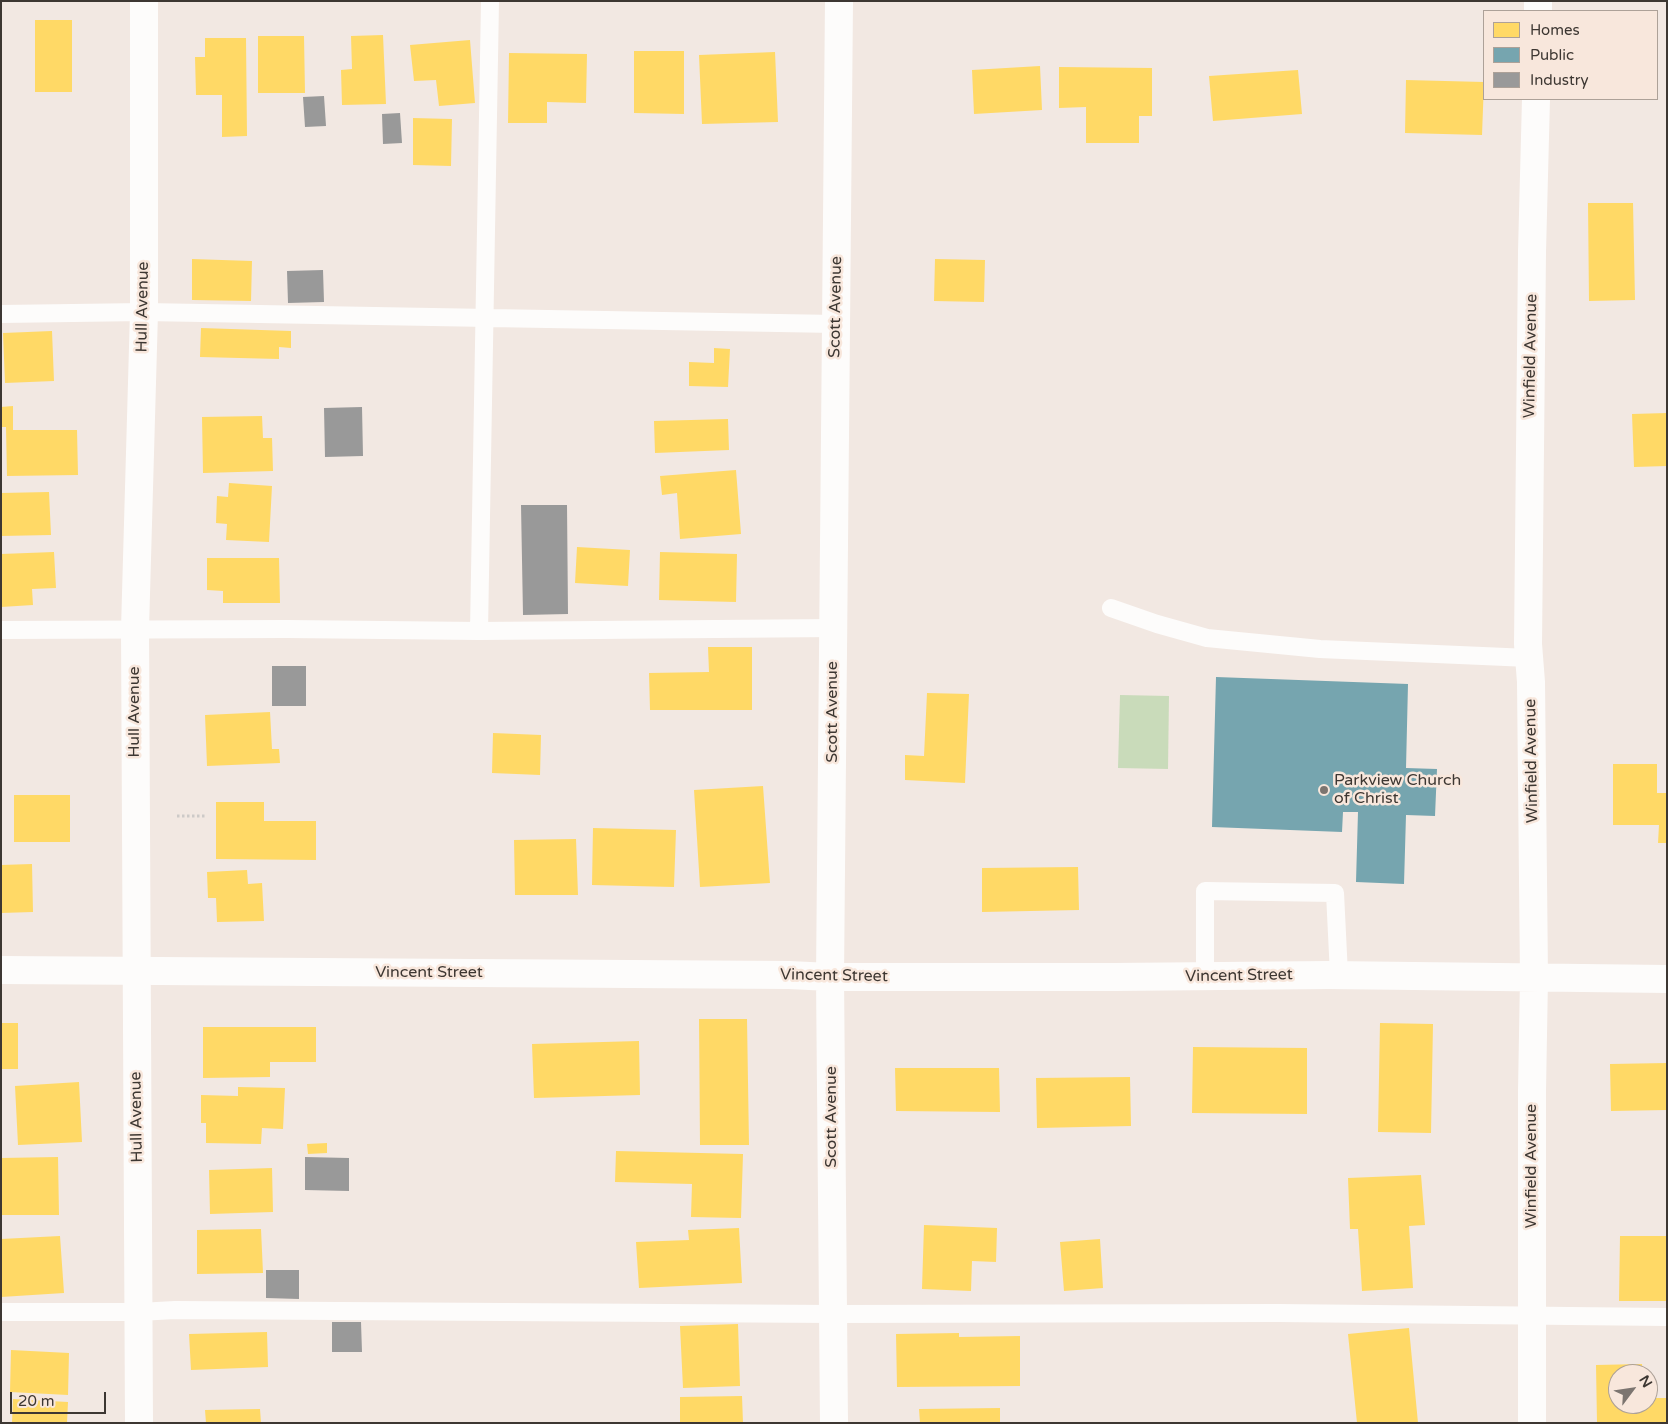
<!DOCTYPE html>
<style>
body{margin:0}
#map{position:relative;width:1668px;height:1424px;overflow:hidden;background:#f2e8e2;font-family:"Varela Round",sans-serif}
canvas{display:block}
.frame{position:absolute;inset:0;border:2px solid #3d3732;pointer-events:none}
.legend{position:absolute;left:1483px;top:10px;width:175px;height:90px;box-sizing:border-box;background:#f8e7dc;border:1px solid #ada198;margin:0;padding:6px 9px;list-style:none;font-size:15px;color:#3d3732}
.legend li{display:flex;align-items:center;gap:10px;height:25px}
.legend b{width:25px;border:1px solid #ada198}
.north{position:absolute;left:1608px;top:1364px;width:50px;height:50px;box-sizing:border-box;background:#f8e7dc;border:1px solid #ada198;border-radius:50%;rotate:59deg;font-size:14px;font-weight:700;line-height:20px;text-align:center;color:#3d3732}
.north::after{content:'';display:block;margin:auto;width:18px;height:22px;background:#7c7570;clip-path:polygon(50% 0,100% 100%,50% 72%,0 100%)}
.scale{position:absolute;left:10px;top:1392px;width:96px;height:22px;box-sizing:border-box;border:2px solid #3d3732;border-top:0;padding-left:6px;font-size:15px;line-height:18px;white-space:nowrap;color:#3d3732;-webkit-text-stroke:4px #f8e7dc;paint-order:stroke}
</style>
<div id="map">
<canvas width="1668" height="1424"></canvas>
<div class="frame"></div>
<ul class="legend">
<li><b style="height:14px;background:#ffd966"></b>Homes</li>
<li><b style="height:14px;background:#76a5af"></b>Public</li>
<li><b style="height:14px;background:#999"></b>Industry</li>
</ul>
<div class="north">N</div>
<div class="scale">20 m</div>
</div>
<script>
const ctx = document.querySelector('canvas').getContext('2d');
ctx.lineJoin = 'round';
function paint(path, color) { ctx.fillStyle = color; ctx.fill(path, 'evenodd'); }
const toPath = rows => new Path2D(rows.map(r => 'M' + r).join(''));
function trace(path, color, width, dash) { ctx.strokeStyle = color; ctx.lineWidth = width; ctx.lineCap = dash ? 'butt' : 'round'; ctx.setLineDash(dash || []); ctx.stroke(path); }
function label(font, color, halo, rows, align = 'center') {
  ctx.font = font + ' "Varela Round",sans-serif'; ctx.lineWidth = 5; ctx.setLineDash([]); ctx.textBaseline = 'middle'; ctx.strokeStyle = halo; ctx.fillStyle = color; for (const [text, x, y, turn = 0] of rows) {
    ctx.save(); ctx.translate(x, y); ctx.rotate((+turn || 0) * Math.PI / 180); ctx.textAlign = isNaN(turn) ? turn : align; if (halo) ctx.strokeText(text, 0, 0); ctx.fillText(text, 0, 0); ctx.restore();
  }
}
const green = toPath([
 [1120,695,1169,696,1168,769,1118,768]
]);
const homes = toPath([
 [35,20,72,20,72,92,35,92],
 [383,35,386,104,342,105,341,70,352,69,351,36],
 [258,36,304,36,305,93,258,93],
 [205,38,246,38,247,136,222,137,222,95,196,95,195,57,205,57],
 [470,40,475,103,439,106,436,80,414,81,410,45],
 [634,51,684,51,684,114,634,113],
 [775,52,778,122,702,124,699,55],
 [509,53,587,54,586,103,547,102,547,123,508,123],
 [1040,66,1042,110,974,114,972,70],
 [1059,67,1152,68,1152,116,1139,116,1139,143,1086,143,1086,107,1059,108],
 [1298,70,1302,114,1213,121,1209,76],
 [1406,80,1484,82,1482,135,1405,133],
 [413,118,452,119,451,166,413,165],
 [1588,203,1633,203,1635,300,1589,301],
 [192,259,252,261,251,301,192,300],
 [935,259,985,260,984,302,934,301],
 [201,328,291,331,291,348,279,347,279,359,200,357],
 [52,331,54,381,5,383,3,333],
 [714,348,730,349,728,387,689,386,689,362,714,363],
 [13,406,13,430,77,430,78,475,7,476,6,427,1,427,1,407],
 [1667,413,1667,466,1634,467,1632,414],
 [262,416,263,438,272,438,273,471,203,473,202,417],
 [728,419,729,450,655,453,654,421],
 [736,470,741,534,680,539,677,493,662,495,660,476],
 [229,483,272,486,269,542,226,540,227,524,216,523,217,496,228,497],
 [49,492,51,535,1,536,1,493],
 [577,547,630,550,628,586,575,583],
 [54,552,56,588,32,589,33,605,1,607,1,554],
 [660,552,737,554,736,602,659,600],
 [207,558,279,558,280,603,223,603,223,591,207,590],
 [708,647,752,647,752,710,650,710,649,673,709,672],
 [927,693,969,694,965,783,905,780,905,755,924,756],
 [270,712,272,749,279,749,280,763,207,766,205,715],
 [493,733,541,735,540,775,492,773],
 [1613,764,1657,764,1657,793,1667,793,1667,843,1658,843,1659,825,1613,825],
 [763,786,770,883,700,887,694,790],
 [14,795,70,795,70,842,14,842],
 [216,802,264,802,264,821,316,821,316,860,216,859],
 [593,828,676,830,674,887,592,885],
 [576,839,578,895,515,895,514,840],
 [32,864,33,912,1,913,1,865],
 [1078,867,1079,910,982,912,982,868],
 [247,870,248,884,262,883,264,921,217,922,216,898,208,898,207,872],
 [699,1019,747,1019,749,1145,700,1145],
 [1,1023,18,1023,18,1069,1,1069],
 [1380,1023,1433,1024,1431,1133,1378,1132],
 [203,1027,316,1027,316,1062,270,1062,270,1077,203,1078],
 [639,1041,640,1095,534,1098,532,1044],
 [1193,1047,1307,1048,1307,1114,1192,1113],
 [1667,1063,1667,1110,1611,1111,1610,1064],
 [895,1068,999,1068,1000,1112,896,1111],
 [1130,1077,1131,1126,1037,1128,1036,1078],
 [79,1082,82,1142,18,1145,15,1086],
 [238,1087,285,1088,283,1129,262,1128,261,1144,206,1143,206,1123,201,1123,201,1095,238,1096],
 [327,1143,327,1153,308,1154,307,1144],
 [616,1151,743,1154,741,1218,691,1217,692,1184,615,1182],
 [58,1157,59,1215,1,1215,1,1158],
 [272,1168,273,1212,210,1214,209,1170],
 [1421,1175,1425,1225,1409,1226,1413,1288,1362,1291,1358,1229,1350,1229,1348,1178],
 [924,1225,997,1228,996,1262,972,1261,971,1291,922,1289],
 [739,1228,742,1283,639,1288,636,1242,689,1240,688,1230],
 [261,1229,263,1273,197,1274,197,1230],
 [60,1236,64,1293,1,1297,1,1239],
 [1620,1236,1667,1236,1667,1301,1619,1301],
 [1100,1239,1103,1288,1064,1291,1060,1242],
 [738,1324,740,1386,683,1388,680,1326],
 [1409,1328,1418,1423,1357,1423,1348,1334],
 [267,1332,268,1367,191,1370,189,1334],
 [959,1333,959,1337,1020,1336,1020,1386,897,1387,896,1334],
 [11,1350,69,1353,68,1395,10,1392],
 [1642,1364,1643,1374,1618,1374,1618,1404,1648,1404,1648,1398,1667,1398,1667,1423,1597,1423,1596,1365],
 [742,1396,743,1423,680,1423,680,1397],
 [13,1399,68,1402,67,1423,12,1423],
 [1000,1408,1000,1423,920,1423,919,1409],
 [260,1409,261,1423,206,1423,205,1410]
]);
const public = toPath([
 [1216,677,1408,684,1406,768,1437,769,1435,816,1406,815,1404,884,1356,882,1358,812,1343,812,1342,832,1212,827]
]);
const industry = toPath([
 [324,96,326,126,305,127,303,97],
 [400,113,402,143,383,144,382,114],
 [323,270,324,302,288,303,287,271],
 [362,407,363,456,325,457,324,408],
 [521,505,567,505,568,614,523,615],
 [272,666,306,666,306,706,272,706],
 [305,1157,349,1158,349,1191,305,1190],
 [266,1270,299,1270,299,1299,266,1298],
 [332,1322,361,1322,362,1352,332,1352]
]);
const path = toPath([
 [177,816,207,816]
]);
const lane = toPath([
 [1,314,144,312,836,324],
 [1111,608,1157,624,1207,638,1320,649,1529,658],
 [1,630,287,629,479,631,834,628],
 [479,631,490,1],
 [1205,976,1205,891,1335,893,1339,975],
 [1,1312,139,1312,175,1310,833,1314,1278,1313,1667,1317]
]);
const street = toPath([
 [1538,11,1538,1],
 [1,970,789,975,830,977,1114,977,1329,975,1667,979],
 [834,1423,830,977,839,1],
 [1532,1423,1532,1091,1534,978,1531,682,1528,644,1532,252,1536,99]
]);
const secondary = toPath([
 [139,1423,135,629,144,312,144,1]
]);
const markers = [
 [1324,790,5,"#7c7570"]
];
const streetNames = [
 ["Hull Avenue",143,307,-89],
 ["Scott Avenue",836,307,-89],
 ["Winfield Avenue",1531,356,-89],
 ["Hull Avenue",135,712,-90],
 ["Scott Avenue",833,712,-90],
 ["Winfield Avenue",1532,761,-91],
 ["Vincent Street",429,973],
 ["Vincent Street",834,976,1],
 ["Vincent Street",1239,976,-1],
 ["Hull Avenue",137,1117,-91],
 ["Scott Avenue",832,1117,-90],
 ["Winfield Avenue",1532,1166,-90]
];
const poiNames = [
 ["Parkview Church",1334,781],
 ["of Christ",1334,799]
];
paint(green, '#c9dbba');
paint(homes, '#ffd966');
paint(public, '#76a5af');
paint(industry, '#999');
trace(path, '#cdcac8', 3, [2.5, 2.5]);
trace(lane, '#fdfcfb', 18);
trace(street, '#fdfcfb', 28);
trace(secondary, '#fdfcfb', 28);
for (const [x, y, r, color] of markers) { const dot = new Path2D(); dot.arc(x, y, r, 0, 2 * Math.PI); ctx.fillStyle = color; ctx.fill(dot); trace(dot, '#f8e7dc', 2); }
label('16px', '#3d3732', '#f8e7dc', streetNames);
label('16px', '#3d3732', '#f8e7dc', poiNames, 'left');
</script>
